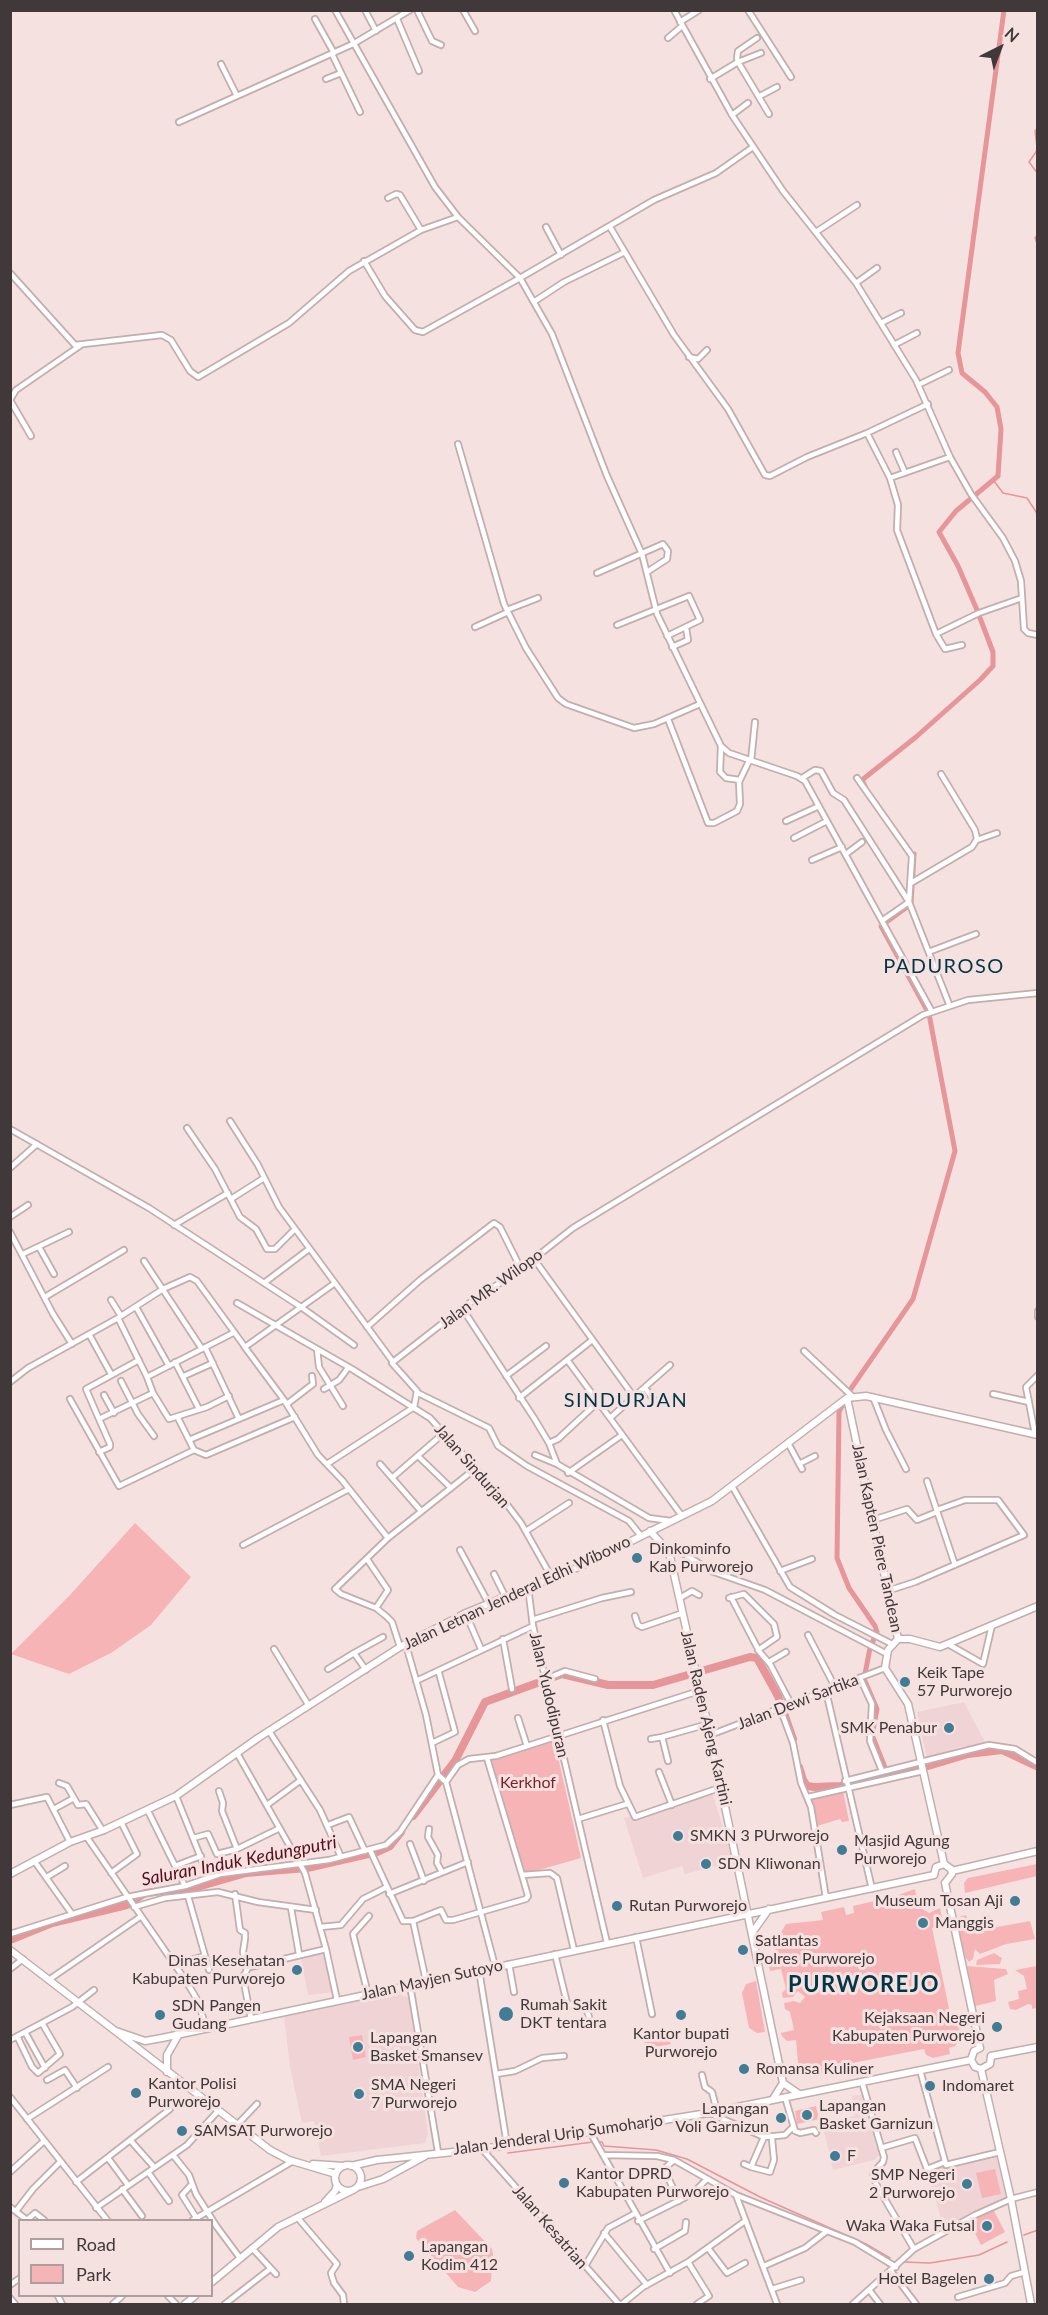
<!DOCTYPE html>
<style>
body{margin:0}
#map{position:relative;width:1048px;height:2315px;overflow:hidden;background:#f6e1e1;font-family:Lato,sans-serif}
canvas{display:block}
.frame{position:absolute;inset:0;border:12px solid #413939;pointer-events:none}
.legend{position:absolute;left:18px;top:2219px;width:195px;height:78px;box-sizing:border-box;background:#f6e1e1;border:2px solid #ae9e9e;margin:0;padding:8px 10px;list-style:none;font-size:18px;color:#413939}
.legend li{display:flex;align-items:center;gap:12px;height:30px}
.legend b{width:30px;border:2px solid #ae9e9e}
.north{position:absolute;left:970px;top:18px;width:60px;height:60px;-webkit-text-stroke:4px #f6e1e1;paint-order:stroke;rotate:42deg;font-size:16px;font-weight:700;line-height:24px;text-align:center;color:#413939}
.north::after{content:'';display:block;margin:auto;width:21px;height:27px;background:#413939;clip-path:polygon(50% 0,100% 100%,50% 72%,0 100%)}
</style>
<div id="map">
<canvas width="1048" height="2315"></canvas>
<div class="frame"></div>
<ul class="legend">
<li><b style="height:8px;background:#fff"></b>Road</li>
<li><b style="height:16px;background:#f7b4b6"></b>Park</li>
</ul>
<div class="north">N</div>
</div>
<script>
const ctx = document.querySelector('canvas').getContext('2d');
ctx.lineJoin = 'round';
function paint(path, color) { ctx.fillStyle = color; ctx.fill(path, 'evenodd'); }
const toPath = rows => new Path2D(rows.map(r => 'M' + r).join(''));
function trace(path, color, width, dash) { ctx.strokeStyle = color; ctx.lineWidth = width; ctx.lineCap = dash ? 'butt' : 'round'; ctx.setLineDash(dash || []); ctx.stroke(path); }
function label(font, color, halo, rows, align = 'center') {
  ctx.font = font + ' Lato,sans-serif'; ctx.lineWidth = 6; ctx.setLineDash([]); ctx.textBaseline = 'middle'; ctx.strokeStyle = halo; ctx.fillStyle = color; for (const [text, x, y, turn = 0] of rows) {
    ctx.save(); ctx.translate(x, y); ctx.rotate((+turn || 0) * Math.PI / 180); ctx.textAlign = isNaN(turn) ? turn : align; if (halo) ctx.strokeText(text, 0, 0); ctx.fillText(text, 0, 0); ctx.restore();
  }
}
const built = toPath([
 [964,1702,986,1744,960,1747,927,1759,917,1712],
 [712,1792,731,1854,731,1862,685,1874,682,1866,643,1878,624,1818],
 [323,1945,334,1992,308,1995,301,1959,312,1950],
 [396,1993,409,1998,428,2134,425,2143,321,2156,314,2121,302,2123,290,2067,284,2016],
 [861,2095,879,2155,874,2160,833,2170,822,2123,854,2116,852,2096],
 [996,2154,1006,2197,943,2227,928,2171]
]);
const green = toPath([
 [135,1523,191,1577,151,1625,111,1653,69,1674,11,1654,70,1595],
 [553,1735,581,1858,521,1875,483,1756],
 [843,1791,849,1821,842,1822,840,1819,814,1827,808,1797],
 [1037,1864,1037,1876,965,1893,964,1883,968,1878],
 [915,1889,916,1896,910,1901,929,1913,940,1908,943,1922,940,1926,932,1928,950,2013,962,2014,965,2028,959,2029,961,2038,955,2046,949,2048,950,2054,933,2058,926,2055,924,2049,837,2066,832,2071,812,2076,811,2070,798,2063,796,2040,787,2041,782,2036,781,2033,794,2030,790,2012,785,2009,784,2003,794,2001,800,2003,805,1997,798,1991,793,1997,783,1998,782,1993,786,1989,781,1969,770,1971,769,1967,773,1959,779,1957,772,1942,776,1941,786,1924,823,1920,821,1912,844,1907,846,1915,854,1913,853,1906,879,1900,881,1907,891,1905,890,1898],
 [966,1915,968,1920,989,1915,992,1928,1030,1921,1035,1939,1006,1944,980,1954,975,1949,973,1959,969,1962,965,1957,956,1918],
 [994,1953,1002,1958,1000,1964,976,1965,977,1960],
 [967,1966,1006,1969,1008,1974,994,1980,996,2001,975,2006],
 [1037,1966,1037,2008,1032,2009,1032,2005,1028,2004,1016,2010,1010,2009,1008,2002,1019,1999,1018,1991,1027,1989,1024,1976,1015,1970],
 [756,1981,765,2032,757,2033,749,2028,742,1993,746,1984],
 [667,2032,671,2044,646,2049,643,2036],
 [362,2035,366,2057,353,2060,349,2037],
 [816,2106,819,2119,797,2124,795,2111],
 [995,2169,1001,2194,982,2198,976,2173],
 [993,2209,1005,2232,981,2245,968,2220],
 [455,2210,492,2249,493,2254,491,2281,475,2292,458,2287,416,2238,417,2231]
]);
const stream = toPath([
 [1037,147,1035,131,1038,128],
 [1038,149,1029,162,1038,174],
 [1038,203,1038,204],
 [1038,234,1035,238,1038,246],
 [994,481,1003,493,1027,498,1038,515],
 [598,2142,602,2142,604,2146,656,2150,687,2159,760,2197,866,2244,890,2258],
 [508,2153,593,2142],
 [1024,2235,1038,2230],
 [903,2262,930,2263,979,2255,1007,2242]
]);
const canal = toPath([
 [865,786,862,780,916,737,980,680,993,666,993,652,977,610,958,566,939,532,956,511,998,476,1001,429,997,407,985,392,962,373,958,353,1004,10],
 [888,1775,872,1735,877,1709,864,1679,870,1648,877,1632,875,1626,849,1588,837,1558,839,1412,850,1390,913,1299,955,1151,929,1014,881,926,911,904,914,854]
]);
const river = toPath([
 [928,1766,968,1754,1002,1750,1038,1767],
 [799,1767,803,1780,807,1786,814,1787,841,1786,916,1769],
 [413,1816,455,1761,485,1702,562,1674,608,1685,653,1685,750,1657,757,1658,778,1696,793,1739],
 [10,1940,52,1923,127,1905,145,1893,194,1888,246,1873,307,1868,377,1852,390,1846,401,1832]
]);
const street = toPath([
 [335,10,435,187,458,217],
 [365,10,376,31],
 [417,10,432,41,441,45],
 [463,10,475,31],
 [674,10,732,115,783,191,856,283,916,380,950,457,971,494,1003,538,1015,561,1021,581,1024,629,1028,633,1038,635],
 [748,10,791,77],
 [315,19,334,53],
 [397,19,419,71],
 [680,22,699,10],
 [668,38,682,26],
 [757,38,738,51,737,58,738,62,761,53],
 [332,54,360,112],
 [221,64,237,96,353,44,410,10],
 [326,79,341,73],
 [710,79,738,62,769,114],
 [760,96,777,87],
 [732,115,748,103],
 [179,122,237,96],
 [388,198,396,194,400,195,421,230],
 [546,227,561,255],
 [610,227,674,335,728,409,765,475,770,476,807,457,867,433,928,404],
 [816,232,857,205],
 [364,261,385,296,415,330,423,332,520,278,552,334,607,476,642,554,657,614,721,746,729,753,797,776,805,781,931,1010],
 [10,273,75,345,162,335,171,340,190,371,198,377,289,323,349,271,421,230,458,217,520,278,654,200,716,173,753,147],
 [856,283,877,268],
 [535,301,564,282,625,252],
 [881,323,901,313],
 [894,345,917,333],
 [689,357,698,359,707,350],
 [918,385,949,370],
 [10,400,16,390,81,345],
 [10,400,31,436],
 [867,433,890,478,898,505,897,530,936,634,945,649,962,645],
 [458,444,504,604,526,648,558,698,566,704,634,728,654,724,700,704],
 [896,452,905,473],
 [890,478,950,457],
 [597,573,663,544,668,551,667,559,647,572],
 [507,610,538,598],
 [617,625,689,596,700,620,667,636],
 [475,627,508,612],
 [936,634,979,613,1022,598],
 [672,647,688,640,686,628],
 [668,719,708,823,714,823,737,811,740,804,739,782,749,761],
 [721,746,720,772,726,778,740,780],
 [751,761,755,722],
 [802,778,815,770,821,771,833,793,844,800,909,902,883,920],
 [857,778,912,856,909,902,949,1004],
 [786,821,819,806],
 [794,838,827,821],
 [977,840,997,833],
 [846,854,862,842],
 [812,860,842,847],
 [911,883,972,847,977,839,975,830,941,774],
 [931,951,976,934],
 [230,1121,258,1165,279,1207,335,1283],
 [187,1128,215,1169,240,1217,256,1229,267,1249,275,1249,295,1229],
 [10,1129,149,1208,301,1307,354,1345],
 [10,1168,37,1144],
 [231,1199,264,1178],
 [10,1217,28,1205],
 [174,1225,228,1193],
 [10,1232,53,1314,72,1344],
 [39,1247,54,1274],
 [23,1254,69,1232],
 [534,1259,634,1397],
 [144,1261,202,1349],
 [264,1283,309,1249],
 [45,1297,124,1250],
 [111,1300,121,1316],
 [237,1303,352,1369,430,1418,502,1498,521,1523,552,1578],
 [136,1307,169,1366],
 [462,1308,534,1418,549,1443,557,1464],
 [1038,1311,1038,1317],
 [118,1318,147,1377],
 [367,1327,420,1280,494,1223,500,1227,521,1269],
 [89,1334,111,1374],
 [244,1346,284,1400,318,1455,342,1480,388,1538,476,1468],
 [205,1347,239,1419],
 [317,1349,319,1367,343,1406],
 [804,1351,852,1396],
 [568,1361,682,1516],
 [175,1362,199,1409],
 [392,1363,417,1391,414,1407],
 [184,1376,213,1363],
 [506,1376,546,1346],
 [121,1381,138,1414,154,1436],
 [10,1382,28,1368,118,1318,163,1289,190,1277,197,1281,245,1347,335,1283,393,1362,462,1308,521,1269,573,1228,923,1015,968,1000,1038,993],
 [645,1388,654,1400],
 [324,1389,339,1380,348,1368],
 [153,1393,169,1419,207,1407,229,1396],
 [418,1393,489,1428,498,1446,527,1466,629,1521,641,1536],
 [993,1394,1029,1402],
 [104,1395,114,1413],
 [873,1397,886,1430,906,1469],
 [519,1398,591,1341],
 [70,1399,119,1486,194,1450,206,1455,295,1417],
 [287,1404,313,1384,312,1376],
 [178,1418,194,1450],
 [610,1418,670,1365],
 [99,1419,86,1389,139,1360],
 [1035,1434,1026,1387,1038,1375],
 [189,1440,284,1400],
 [549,1443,558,1439,598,1402],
 [788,1443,802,1469],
 [99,1452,110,1447,110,1444,99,1419,153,1393,147,1377,233,1333],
 [535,1455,557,1464,649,1518,671,1521],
 [418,1456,450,1487],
 [327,1464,414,1407],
 [380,1464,421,1511],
 [799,1464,815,1456],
 [568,1473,622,1435],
 [393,1477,445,1432],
 [927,1481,955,1565],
 [732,1486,790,1587,835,1615,892,1644],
 [873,1520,907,1509,917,1520,937,1512],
 [526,1531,569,1503],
 [388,1538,335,1589,341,1594,376,1608,386,1616,392,1622,400,1647],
 [243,1545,349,1489],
 [460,1550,489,1604],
 [669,1552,681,1552,711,1571,765,1590,887,1654],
 [367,1559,388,1590,376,1608],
 [780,1571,812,1559],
 [494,1574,505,1596],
 [528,1587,533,1626,607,1943],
 [887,1591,915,1582,1024,1535,998,1500,965,1500,937,1510],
 [731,1597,758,1649],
 [680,1598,692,1591,699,1595],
 [729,1598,744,1594,774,1624,777,1637,758,1650,770,1664,791,1704],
 [466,1614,481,1649],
 [635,1616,638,1625,642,1627,683,1613],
 [532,1620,602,1598,631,1592],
 [808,1635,835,1687],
 [503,1639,512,1689],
 [948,1644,983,1664,992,1625],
 [406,1645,426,1715,438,1775,446,1782,495,1966],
 [274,1649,309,1706],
 [769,1662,786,1652],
 [328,1669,354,1653],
 [366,1670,354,1653,383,1637],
 [860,1678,872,1704,870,1741,882,1771],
 [546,1679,565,1671,595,1679],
 [416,1681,533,1626],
 [826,1691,872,1889],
 [780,1708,793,1743,801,1783,811,1807,826,1898],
 [518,1718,527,1746],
 [603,1720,620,1786,635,1817,722,1787],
 [269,1731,320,1810,341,1857],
 [710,1735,885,1668],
 [651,1739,662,1737],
 [432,1743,455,1732,439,1673],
 [237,1753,305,1873,326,1949,337,2000],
 [487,1758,522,1875,550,1873,557,1878,574,1950],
 [668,1761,662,1737,708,1724],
 [659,1772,672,1805],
 [845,1781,989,1745,1015,1749,1038,1763],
 [446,1782,458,1765,469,1759,496,1756,699,1691],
 [59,1783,67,1786,78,1805,86,1804,103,1831],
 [219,1791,223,1803,222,1811,237,1849],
 [176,1796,209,1878],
 [808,1797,923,1771],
 [10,1805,47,1797,70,1842],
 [267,1805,301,1780],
 [54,1809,74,1798],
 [148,1811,185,1886],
 [578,1819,627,1804],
 [328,1825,349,1817,365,1851],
 [429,1829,428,1837,438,1855,437,1863,442,1872],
 [86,1836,186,1981,198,2001,206,2028],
 [193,1838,208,1834,217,1854,237,1849,278,1829],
 [410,1844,424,1881],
 [370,1850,403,1921,413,1921,441,1910,446,1920,453,1920,526,1899,528,1896,522,1875],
 [35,1862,72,1914],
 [175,1866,201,1856],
 [111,1873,137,1854,121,1822],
 [47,1877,65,1866],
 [235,1894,240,1930,245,1933,245,1939,243,1952,247,1970,243,1977,251,2019],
 [389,1894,468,1862],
 [188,1896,209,1970],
 [134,1907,165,1898,218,1892,258,1902,316,1910],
 [291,1908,299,1954],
 [413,1921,426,1981],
 [321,1927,341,1925,363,1899,387,1887],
 [10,1934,127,1897,185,1886,220,1874,329,1860,386,1845,400,1832,438,1775],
 [636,1937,652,2014],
 [555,1954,567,2003,575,2007,585,2005,589,2017],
 [174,1964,205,1956],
 [509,1964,514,1992],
 [246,1968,326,1949],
 [10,1969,23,1959],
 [479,1970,507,2145],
 [50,1979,140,1917],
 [410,1985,438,2152],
 [368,1994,353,1934,369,1916],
 [25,2032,45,2068],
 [17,2036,32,2067,38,2073,60,2054,42,2023],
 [10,2040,72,2007,94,1990],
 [920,2070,946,2165,1000,2152],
 [496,2074,515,2071,542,2058,564,2056],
 [702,2075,705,2087,712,2092,717,2111],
 [47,2080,65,2070,77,2088],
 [862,2082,884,2157,883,2162,873,2173,876,2184,914,2249],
 [10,2097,107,2220],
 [785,2097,795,2131,800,2133,814,2130,816,2133],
 [709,2113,764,2137,785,2135,793,2127],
 [27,2119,108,2067],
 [236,2126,257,2104],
 [590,2132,670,2273],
 [131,2141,154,2167],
 [881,2148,915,2138,927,2169,945,2162],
 [482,2149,619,2304],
 [173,2155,189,2175,196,2194,217,2227,240,2258],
 [603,2155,657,2156,674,2160,736,2195,855,2242,896,2267],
 [108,2158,128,2185],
 [674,2160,664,2169,679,2201],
 [744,2164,751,2167,764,2137],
 [751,2167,770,2172,774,2160,772,2139],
 [10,2172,44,2141],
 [148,2172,169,2201],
 [76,2182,170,2109],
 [192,2184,182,2195,197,2219],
 [122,2189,142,2216],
 [736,2195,777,2304],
 [10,2207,27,2220],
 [96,2208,187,2145,218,2111],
 [16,2211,33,2189,60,2162],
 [297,2217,337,2264,331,2273,334,2283,343,2295,344,2304],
 [27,2220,35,2213,44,2220],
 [193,2220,293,2161],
 [638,2221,692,2194,707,2179],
 [604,2233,647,2285],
 [252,2248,276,2274],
 [708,2248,727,2273,745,2263],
 [654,2249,685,2231,686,2222],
 [688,2262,745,2221],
 [585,2266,608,2228,634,2214],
 [764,2266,805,2248,827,2231],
 [891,2271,916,2304],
 [10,2285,20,2278],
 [772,2289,801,2280],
 [870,2291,880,2304],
 [58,2296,62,2304],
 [168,2296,176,2304],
 [958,2297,1005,2283,1011,2276,1025,2272],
 [10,2298,15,2304],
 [113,2304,122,2296],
 [225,2304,270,2269],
 [622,2304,643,2287,688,2262,709,2296,697,2304],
 [853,2304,914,2249,975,2215,1011,2199,1038,2192]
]);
const secondary = toPath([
 [847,1398,898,1639],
 [650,1531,669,1552,710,1735,783,2083,773,2099],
 [898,1639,888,1650,885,1668,908,1704,944,1864],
 [898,1639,910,1639,940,1647,1038,1606],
 [944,1864,951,1869,952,1874,945,1883],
 [952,1871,1038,1851],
 [10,1874,70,1842,104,1830,176,1796,258,1738,400,1647,466,1613,581,1566,712,1501,847,1398,866,1396,1038,1435],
 [934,1875,936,1867,944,1864],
 [945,1883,980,2048],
 [752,1933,769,1909],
 [10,1950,270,2150,289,2160,336,2174],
 [116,2031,145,2041,162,2038,934,1875],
 [980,2048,974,2051,971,2060,975,2067,981,2069],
 [991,2056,1038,2047],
 [981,2069,1011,2199,1031,2304],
 [981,2069,990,2064,991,2056],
 [167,2072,167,2055,179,2034],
 [783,2083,799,2094],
 [313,2164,344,2166],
 '335 2178a13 13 0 1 1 26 0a13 13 0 1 1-26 0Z',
 [351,2166,377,2160,482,2149,708,2113,971,2060],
 [358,2187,383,2179,425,2156],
 [325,2202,335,2191,337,2185],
 [212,2282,278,2227,353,2190],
 [185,2304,195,2296]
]);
const markers = [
 [637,1558,6,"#407c94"],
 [905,1682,6,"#407c94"],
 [949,1728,6,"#407c94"],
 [678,1836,6,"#407c94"],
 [842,1850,6,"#407c94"],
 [706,1864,6,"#407c94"],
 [1015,1901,6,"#407c94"],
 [617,1906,6,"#407c94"],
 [923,1923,6,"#407c94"],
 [743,1950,6,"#407c94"],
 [297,1970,6,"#407c94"],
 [506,2014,8,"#407c94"],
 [160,2015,6,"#407c94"],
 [681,2015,6,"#407c94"],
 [997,2027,6,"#407c94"],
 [358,2047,6,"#407c94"],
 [744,2069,6,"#407c94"],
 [930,2086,6,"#407c94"],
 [136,2093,6,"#407c94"],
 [359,2094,6,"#407c94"],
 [807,2115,6,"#407c94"],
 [781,2118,6,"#407c94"],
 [182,2131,6,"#407c94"],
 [835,2156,6,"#407c94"],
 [564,2183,6,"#407c94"],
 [967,2184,6,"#407c94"],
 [987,2226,6,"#407c94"],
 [409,2256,6,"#407c94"],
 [989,2279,6,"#407c94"]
];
const streetNames = [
 ["Jalan MR. Wilopo",491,1289,-36],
 ["Jalan Sindurjan",472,1466,49],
 ["Jalan Kapten Piere Tandean",877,1538,78],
 ["Jalan Letnan Jenderal Edhi Wibowo",517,1593,-25],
 ["Jalan Yudodipuran",549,1695,77],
 ["Jalan Dewi Sartika",798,1702,-21],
 ["Jalan Raden Ajeng Kartini",706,1718,77],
 ["Jalan Mayjen Sutoyo",432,1980,-12],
 ["Jalan Jenderal Urip Sumoharjo",558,2135,-8],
 ["Jalan Kesatrian",550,2227,49]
];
const poiNames = [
 ["Dinkominfo",649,1549],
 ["Kab Purworejo",649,1567],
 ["Keik Tape",917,1673],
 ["57 Purworejo",917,1691],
 ["SMK Penabur",937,1728,"right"],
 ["SMKN 3 PUrworejo",690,1836],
 ["Masjid Agung",854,1841],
 ["Purworejo",854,1859],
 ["SDN Kliwonan",718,1864],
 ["Museum Tosan Aji",1003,1901,"right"],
 ["Rutan Purworejo",629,1906],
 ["Manggis",935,1923],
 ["Satlantas",755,1941],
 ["Polres Purworejo",755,1959],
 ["Dinas Kesehatan",285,1961,"right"],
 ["Kabupaten Purworejo",285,1979,"right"],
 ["Rumah Sakit",520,2005],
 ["DKT tentara",520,2023],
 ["SDN Pangen",172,2006],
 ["Gudang",172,2024],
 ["Kejaksaan Negeri",985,2018,"right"],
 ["Kabupaten Purworejo",985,2036,"right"],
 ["Kantor bupati",681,2034,"center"],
 ["Purworejo",681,2052,"center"],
 ["Lapangan",370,2038],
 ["Basket Smansev",370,2056],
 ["Romansa Kuliner",756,2069],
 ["Kantor Polisi",148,2084],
 ["Purworejo",148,2102],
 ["SMA Negeri",371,2085],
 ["7 Purworejo",371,2103],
 ["Indomaret",942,2086],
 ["Lapangan",819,2106],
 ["Basket Garnizun",819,2124],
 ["Lapangan",769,2109,"right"],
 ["Voli Garnizun",769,2127,"right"],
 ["SAMSAT Purworejo",194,2131],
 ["F",847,2156],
 ["Kantor DPRD",576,2174],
 ["Kabupaten Purworejo",576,2192],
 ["SMP Negeri",955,2175,"right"],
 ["2 Purworejo",955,2193,"right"],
 ["Waka Waka Futsal",975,2226,"right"],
 ["Lapangan",421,2247],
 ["Kodim 412",421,2265],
 ["Hotel Bagelen",977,2279,"right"]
];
const parkNames = [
 ["Kerkhof",528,1783]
];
const waterNames = [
 ["Saluran Induk Kedungputri",239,1861,-11]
];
const quarterNames = [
 ["PADUROSO",944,967],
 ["SINDURJAN",626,1401]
];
const districtNames = [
 ["PURWOREJO",864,1985]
];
paint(built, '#f0d3d4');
paint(green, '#f7b4b6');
trace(stream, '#e69599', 1.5);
trace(canal, '#e69599', 5);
trace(river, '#e69599', 8);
trace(street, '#c2aeaf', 8);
trace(secondary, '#c2aeaf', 9);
trace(street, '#fff', 4.5);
trace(secondary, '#fff', 6);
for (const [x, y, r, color] of markers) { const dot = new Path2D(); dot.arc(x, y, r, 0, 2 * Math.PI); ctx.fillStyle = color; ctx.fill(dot); trace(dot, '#f6e1e1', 2); }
label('16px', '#413939', '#f6e1e1', streetNames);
label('16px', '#413939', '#f6e1e1', poiNames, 'left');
label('16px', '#7b1d2c', '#f6e1e1', parkNames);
label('italic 18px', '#560e1b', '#f6e1e1', waterNames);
ctx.letterSpacing = '1.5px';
label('20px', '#003748', '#f6e1e1', quarterNames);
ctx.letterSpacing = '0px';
ctx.letterSpacing = '1.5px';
label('bold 22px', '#003748', '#f6e1e1', districtNames);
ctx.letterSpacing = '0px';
</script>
